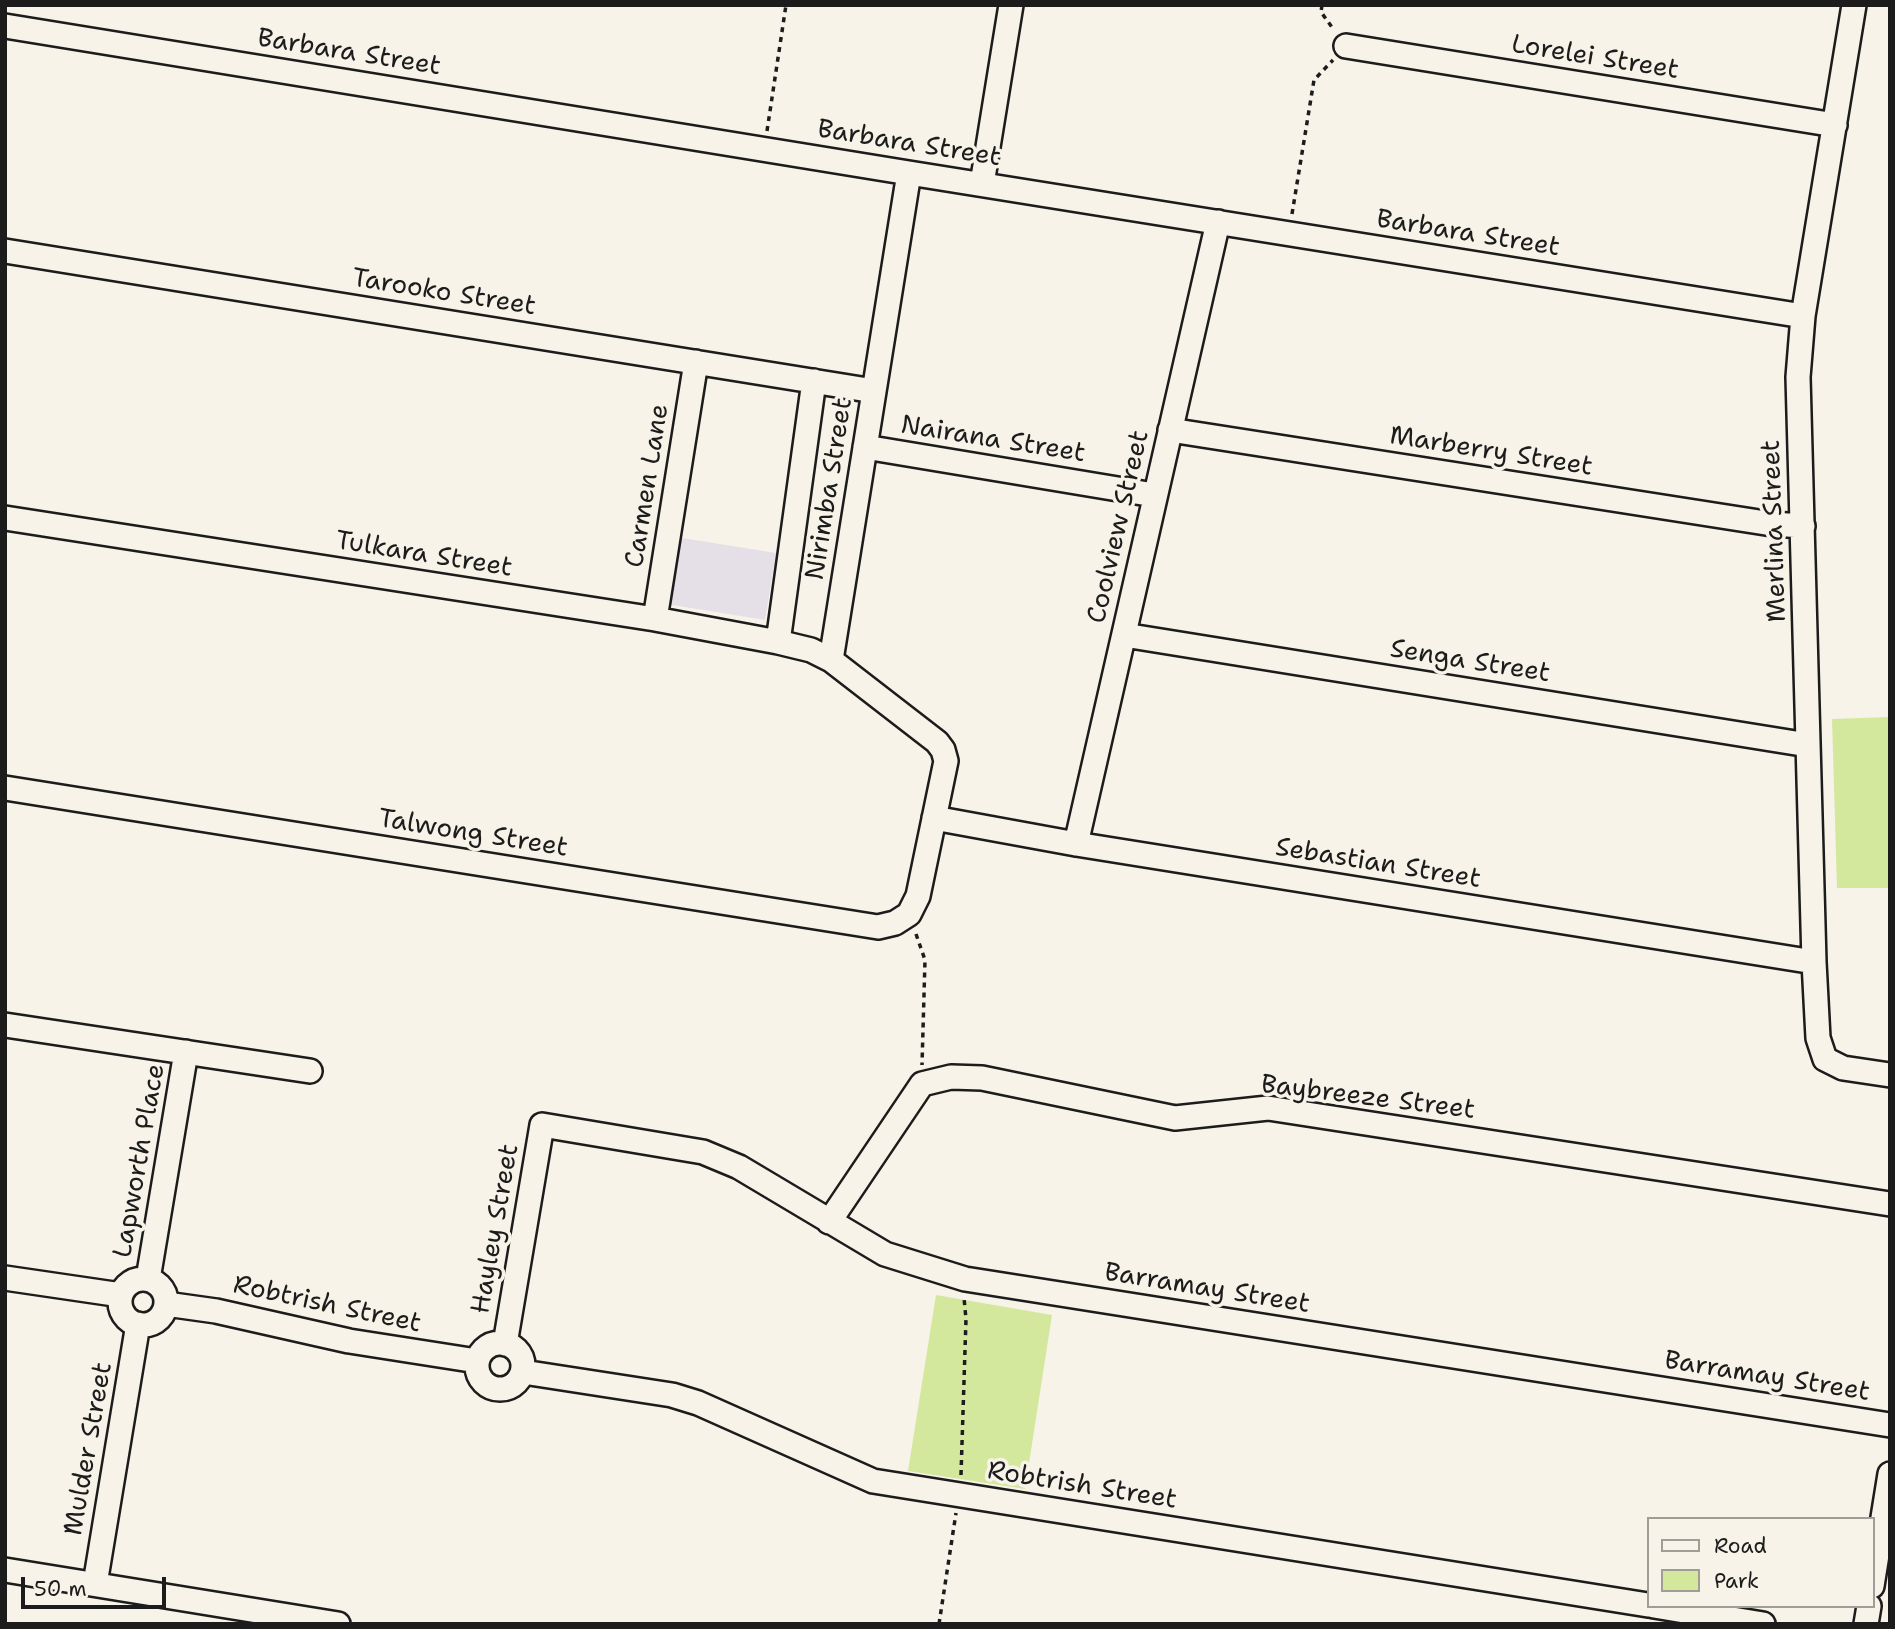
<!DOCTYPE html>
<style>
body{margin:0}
#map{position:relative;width:1895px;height:1629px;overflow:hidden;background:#f7f3e8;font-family:"Shantell Sans",sans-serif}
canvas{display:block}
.frame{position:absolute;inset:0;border:7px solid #1c1c1c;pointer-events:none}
.legend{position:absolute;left:1647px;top:1517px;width:228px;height:91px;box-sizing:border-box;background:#f7f3e8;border:2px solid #9f9d96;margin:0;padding:9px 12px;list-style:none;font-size:21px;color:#1c1c1c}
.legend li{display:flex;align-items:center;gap:14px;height:35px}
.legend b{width:35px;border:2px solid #9f9d96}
.scale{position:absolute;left:21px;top:1577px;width:145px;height:32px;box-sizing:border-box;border:4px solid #1c1c1c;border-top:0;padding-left:9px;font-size:21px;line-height:24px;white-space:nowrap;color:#1c1c1c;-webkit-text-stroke:5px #f7f3e8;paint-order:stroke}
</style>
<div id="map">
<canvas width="1895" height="1629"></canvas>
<div class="frame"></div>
<ul class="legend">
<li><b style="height:9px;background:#f7f3e8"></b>Road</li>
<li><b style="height:19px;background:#d4e89d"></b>Park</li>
</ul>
<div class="scale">50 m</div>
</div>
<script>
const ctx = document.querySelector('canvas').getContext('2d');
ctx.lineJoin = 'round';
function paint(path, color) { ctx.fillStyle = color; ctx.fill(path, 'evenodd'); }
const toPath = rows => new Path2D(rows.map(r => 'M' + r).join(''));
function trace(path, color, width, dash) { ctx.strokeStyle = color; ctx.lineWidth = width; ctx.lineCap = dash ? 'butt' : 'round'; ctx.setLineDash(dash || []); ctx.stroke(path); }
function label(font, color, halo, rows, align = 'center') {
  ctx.font = font + ' "Shantell Sans",sans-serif'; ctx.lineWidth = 7; ctx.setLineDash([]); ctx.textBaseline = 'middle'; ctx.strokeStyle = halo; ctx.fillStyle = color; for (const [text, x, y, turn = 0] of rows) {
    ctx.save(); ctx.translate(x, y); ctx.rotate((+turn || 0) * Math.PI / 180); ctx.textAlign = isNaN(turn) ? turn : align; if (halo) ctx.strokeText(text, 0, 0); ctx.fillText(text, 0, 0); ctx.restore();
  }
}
const built = toPath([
 [676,537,776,553,765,620,666,604]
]);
const green = toPath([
 [1890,717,1890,888,1837,888,1832,719],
 [936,1295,1052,1315,1025,1489,908,1471]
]);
const path = toPath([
 [1322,5,1321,12,1334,30],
 [767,131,786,5],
 [1292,214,1314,80,1333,60],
 [916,934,925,960,922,1065],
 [961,1475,966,1319,964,1298],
 [939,1624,956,1513]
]);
const minor = toPath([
 [1854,5,1803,316,1798,377,1814,962,1818,1038,1825,1059,1843,1068,1890,1075],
 [5,26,909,173,1803,316],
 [1346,46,1835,125],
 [982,184,1011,5],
 [5,251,874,391],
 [1170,430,1772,524,1803,526],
 [865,447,1154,495],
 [5,518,655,619,778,642,811,650,831,660,937,742,943,750,946,761,918,896,909,914,895,923,878,927,5,788],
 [655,619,696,362],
 [1124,635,1808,745],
 [778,642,814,381],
 [831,660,909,173],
 [934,818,1076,844,1814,962],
 [1076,844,1218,222],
 [5,1025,310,1071],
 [829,1222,922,1084,951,1077,982,1078,1175,1118,1268,1108,1890,1204],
 [5,1278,121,1295],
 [148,1279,186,1052],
 '120 1302a23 23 0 1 1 46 0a23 23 0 1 1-46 0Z',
 [166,1304,216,1311,349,1341,477,1361],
 '477 1366a23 23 0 1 1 46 0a23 23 0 1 1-46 0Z',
 [505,1344,542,1125,703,1152,739,1167,885,1254,965,1279,1890,1425],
 [523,1372,672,1395,698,1403,873,1481,1648,1605],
 [5,1570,338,1624],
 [95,1584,138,1324],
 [1872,1586,1890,1474],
 [1654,1606,1763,1624],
 [1866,1624,1869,1606]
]);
const streetNames = [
 ["Barbara Street",349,53,9],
 ["Lorelei Street",1595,58,9],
 ["Barbara Street",909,144,9],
 ["Barbara Street",1468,234,9],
 ["Tarooko Street",444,293,9],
 ["Nairana Street",993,440,9],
 ["Marberry Street",1491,452,9],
 ["Carmen Lane",648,486,-81],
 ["Nirimba Street",830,489,-81],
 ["Coolview Street",1119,527,-77],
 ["Merlina Street",1775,531,-92],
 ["Tulkara Street",424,555,9],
 ["Senga Street",1470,662,9],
 ["Talwong Street",473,834,9],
 ["Sebastian Street",1378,864,9],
 ["Baybreeze Street",1368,1098,7],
 ["Lapworth Place",140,1161,-80],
 ["Hayley Street",496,1229,-80],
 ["Barramay Street",1207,1289,9],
 ["Robtrish Street",327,1305,12],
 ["Barramay Street",1767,1377,9],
 ["Mulder Street",89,1449,-80],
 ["Robtrish Street",1082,1486,9]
];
paint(built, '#e5e0e7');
paint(green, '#d4e89d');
trace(minor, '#1c1c1c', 28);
trace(path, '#1c1c1c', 3.5, [5, 5]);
trace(minor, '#f7f3e8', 23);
label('26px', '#1c1c1c', '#f7f3e8', streetNames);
</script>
